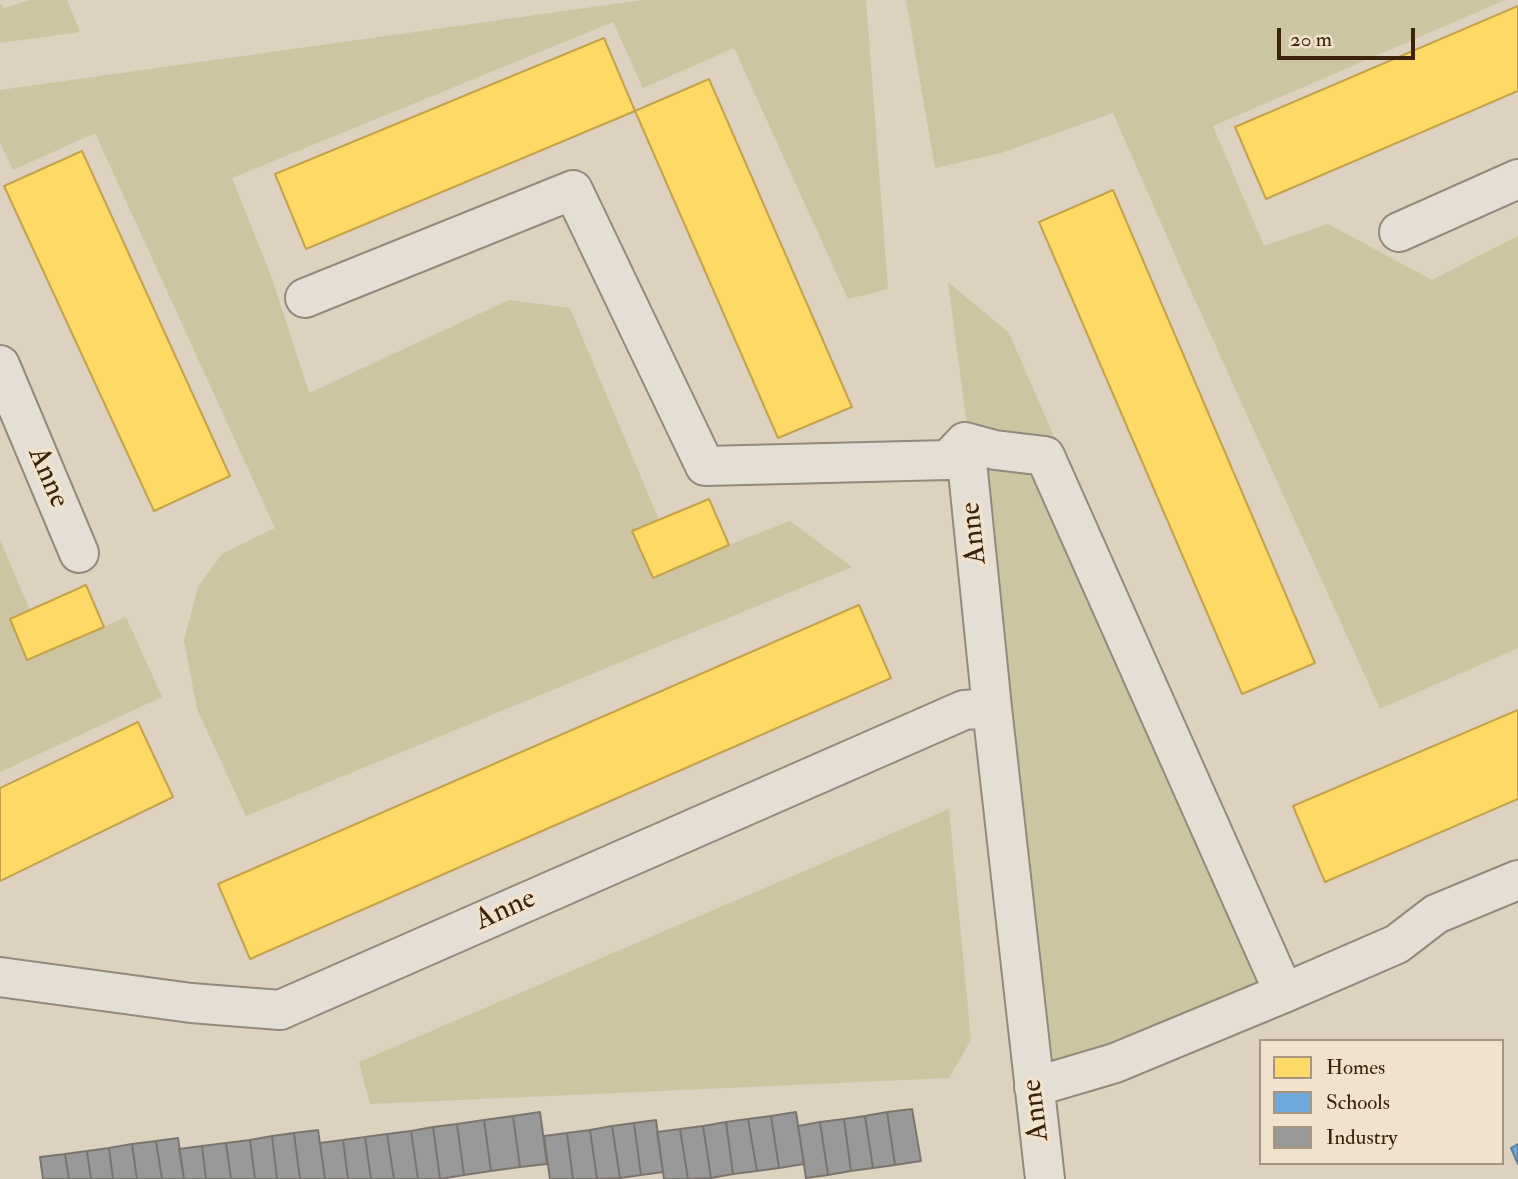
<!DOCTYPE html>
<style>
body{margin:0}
#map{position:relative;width:1518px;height:1179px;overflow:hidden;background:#ddd1c0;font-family:"IM FELL Double Pica",serif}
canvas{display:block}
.legend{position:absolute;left:1259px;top:1039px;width:245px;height:126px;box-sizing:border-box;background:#f1e2ce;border:2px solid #a89580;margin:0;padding:9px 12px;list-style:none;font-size:21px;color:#3a220b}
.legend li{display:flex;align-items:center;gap:14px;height:35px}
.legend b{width:35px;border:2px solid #a89580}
.scale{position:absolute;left:1277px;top:28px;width:138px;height:32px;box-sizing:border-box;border:4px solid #3a220b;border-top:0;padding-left:9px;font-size:21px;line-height:24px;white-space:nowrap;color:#3a220b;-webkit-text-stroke:5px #f1e2ce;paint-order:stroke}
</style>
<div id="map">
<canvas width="1518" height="1179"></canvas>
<ul class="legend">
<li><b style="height:19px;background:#ffd966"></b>Homes</li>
<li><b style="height:19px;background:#6fa8dc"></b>Schools</li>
<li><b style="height:19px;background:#999"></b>Industry</li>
</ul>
<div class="scale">20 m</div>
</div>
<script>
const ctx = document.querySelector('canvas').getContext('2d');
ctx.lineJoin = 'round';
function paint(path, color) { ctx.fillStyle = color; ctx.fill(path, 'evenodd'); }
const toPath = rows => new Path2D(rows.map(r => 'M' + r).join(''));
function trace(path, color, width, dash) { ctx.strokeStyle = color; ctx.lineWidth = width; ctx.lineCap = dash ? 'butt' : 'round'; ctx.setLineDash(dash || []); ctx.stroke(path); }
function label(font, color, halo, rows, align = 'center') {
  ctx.font = font + ' "IM FELL Double Pica",serif'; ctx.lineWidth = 7; ctx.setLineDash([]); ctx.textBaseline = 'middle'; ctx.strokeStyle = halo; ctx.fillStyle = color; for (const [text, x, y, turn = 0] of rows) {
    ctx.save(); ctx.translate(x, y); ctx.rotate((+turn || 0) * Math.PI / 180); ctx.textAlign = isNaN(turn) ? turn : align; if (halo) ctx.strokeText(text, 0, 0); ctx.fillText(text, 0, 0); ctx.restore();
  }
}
const green = toPath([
 [30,0,67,0,80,32,0,43,0,3,4,8],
 [643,0,866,0,888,289,848,299,734,48,643,88,613,22,232,178,273,281,309,393,509,300,570,308,659,520,632,531,653,578,729,545,790,521,852,567,246,816,197,709,184,640,198,587,222,554,275,528,95,133,13,170,0,143,0,90],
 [906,0,1505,0,1213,126,1264,246,1328,224,1432,280,1518,236,1518,648,1380,709,1185,278,1113,113,1001,153,935,168],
 [948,282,1009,333,1293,987,1055,1093],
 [0,540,30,610,10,619,27,660,126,617,162,697,0,772],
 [949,809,971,1040,949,1078,370,1104,359,1062]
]);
const homes = toPath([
 [1518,6,1518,91,1266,199,1235,127,1518,6],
 [604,38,635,111,306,249,275,174,604,38],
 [709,79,852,407,778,438,635,111,709,79],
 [82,151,230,476,154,511,4,186,82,151],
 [1113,190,1315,663,1242,694,1039,222,1113,190],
 [709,499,729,545,653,578,632,531,709,499],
 [86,585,104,627,27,660,10,619,86,585],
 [859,605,891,678,250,959,218,884,859,605],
 [1518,710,1518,799,1325,882,1293,806,1518,710],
 [138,722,173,797,0,881,0,788,138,722]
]);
const schools = toPath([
 [1518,1144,1518,1164,1511,1148,1518,1144]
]);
const industry = toPath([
 [912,1109,921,1161,895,1165,887,1112,912,1109],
 [540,1112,547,1164,520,1167,513,1116,540,1112],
 [796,1112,804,1164,779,1168,771,1116,796,1112],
 [887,1112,895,1165,873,1168,865,1116,887,1112],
 [513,1116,520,1167,491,1171,484,1120,513,1116],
 [771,1116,779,1168,757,1171,748,1119,771,1116],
 [865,1116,873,1168,851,1171,844,1119,865,1116],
 [748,1119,757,1171,733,1174,726,1122,748,1119],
 [844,1119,851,1171,828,1175,820,1122,844,1119],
 [484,1120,491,1171,464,1175,457,1124,484,1120],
 [656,1120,663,1172,641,1175,634,1123,656,1120],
 [726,1122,733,1174,711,1178,703,1126,726,1122],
 [820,1122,828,1175,806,1178,798,1126,820,1122],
 [634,1123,641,1175,620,1178,612,1126,634,1123],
 [457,1124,464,1175,440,1179,433,1127,457,1124],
 [612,1126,620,1178,597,1179,590,1130,612,1126],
 [703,1126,711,1178,688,1179,680,1129,703,1126],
 [433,1127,440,1179,418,1179,411,1131,433,1127],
 [680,1129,688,1179,664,1179,657,1132,680,1129],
 [318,1130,325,1179,300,1179,294,1133,318,1130],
 [590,1130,597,1179,573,1179,567,1133,590,1130],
 [411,1131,418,1179,394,1179,387,1134,411,1131],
 [294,1133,300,1179,277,1179,272,1136,294,1133],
 [567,1133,573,1179,550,1179,544,1136,567,1133],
 [387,1134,394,1179,371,1179,365,1137,387,1134],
 [272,1136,277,1179,255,1179,250,1140,272,1136],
 [365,1137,371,1179,348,1179,343,1140,365,1137],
 [178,1138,184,1179,162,1179,156,1141,178,1138],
 [250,1140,255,1179,231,1179,226,1143,250,1140],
 [343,1140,348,1179,325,1179,320,1143,343,1140],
 [156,1141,162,1179,137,1179,132,1144,156,1141],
 [226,1143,231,1179,206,1179,202,1146,226,1143],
 [132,1144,137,1179,113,1179,109,1148,132,1144],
 [202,1146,206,1179,184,1179,179,1149,202,1146],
 [109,1148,113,1179,91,1179,87,1151,109,1148],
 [87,1151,91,1179,69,1179,65,1154,87,1151],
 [65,1154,69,1179,43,1179,40,1157,65,1154]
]);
const minor = toPath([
 [1399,232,1518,179],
 [305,298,573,190,705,466,948,460,965,442],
 [0,365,79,553],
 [965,442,992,708,1045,1179],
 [965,442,995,450,1045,456,1284,993],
 [0,977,191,1003,280,1010,964,710,992,708],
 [1034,1087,1115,1063,1284,993,1397,944,1436,914,1518,880]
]);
const streetNames = [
 ["Anne",47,478,67],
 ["Anne",975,533,-96],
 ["Anne",506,911,-24],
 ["Anne",1037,1110,-97]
];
paint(green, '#cbc5a2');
paint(homes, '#ffd966');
trace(homes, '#c4a24b', 2);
paint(schools, '#6fa8dc');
trace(schools, '#5f809d', 2);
paint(industry, '#999');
trace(industry, '#7c756e', 2);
trace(minor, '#93897c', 42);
trace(minor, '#e5ded5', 38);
label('30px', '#3a220b', '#f1e2ce', streetNames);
</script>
